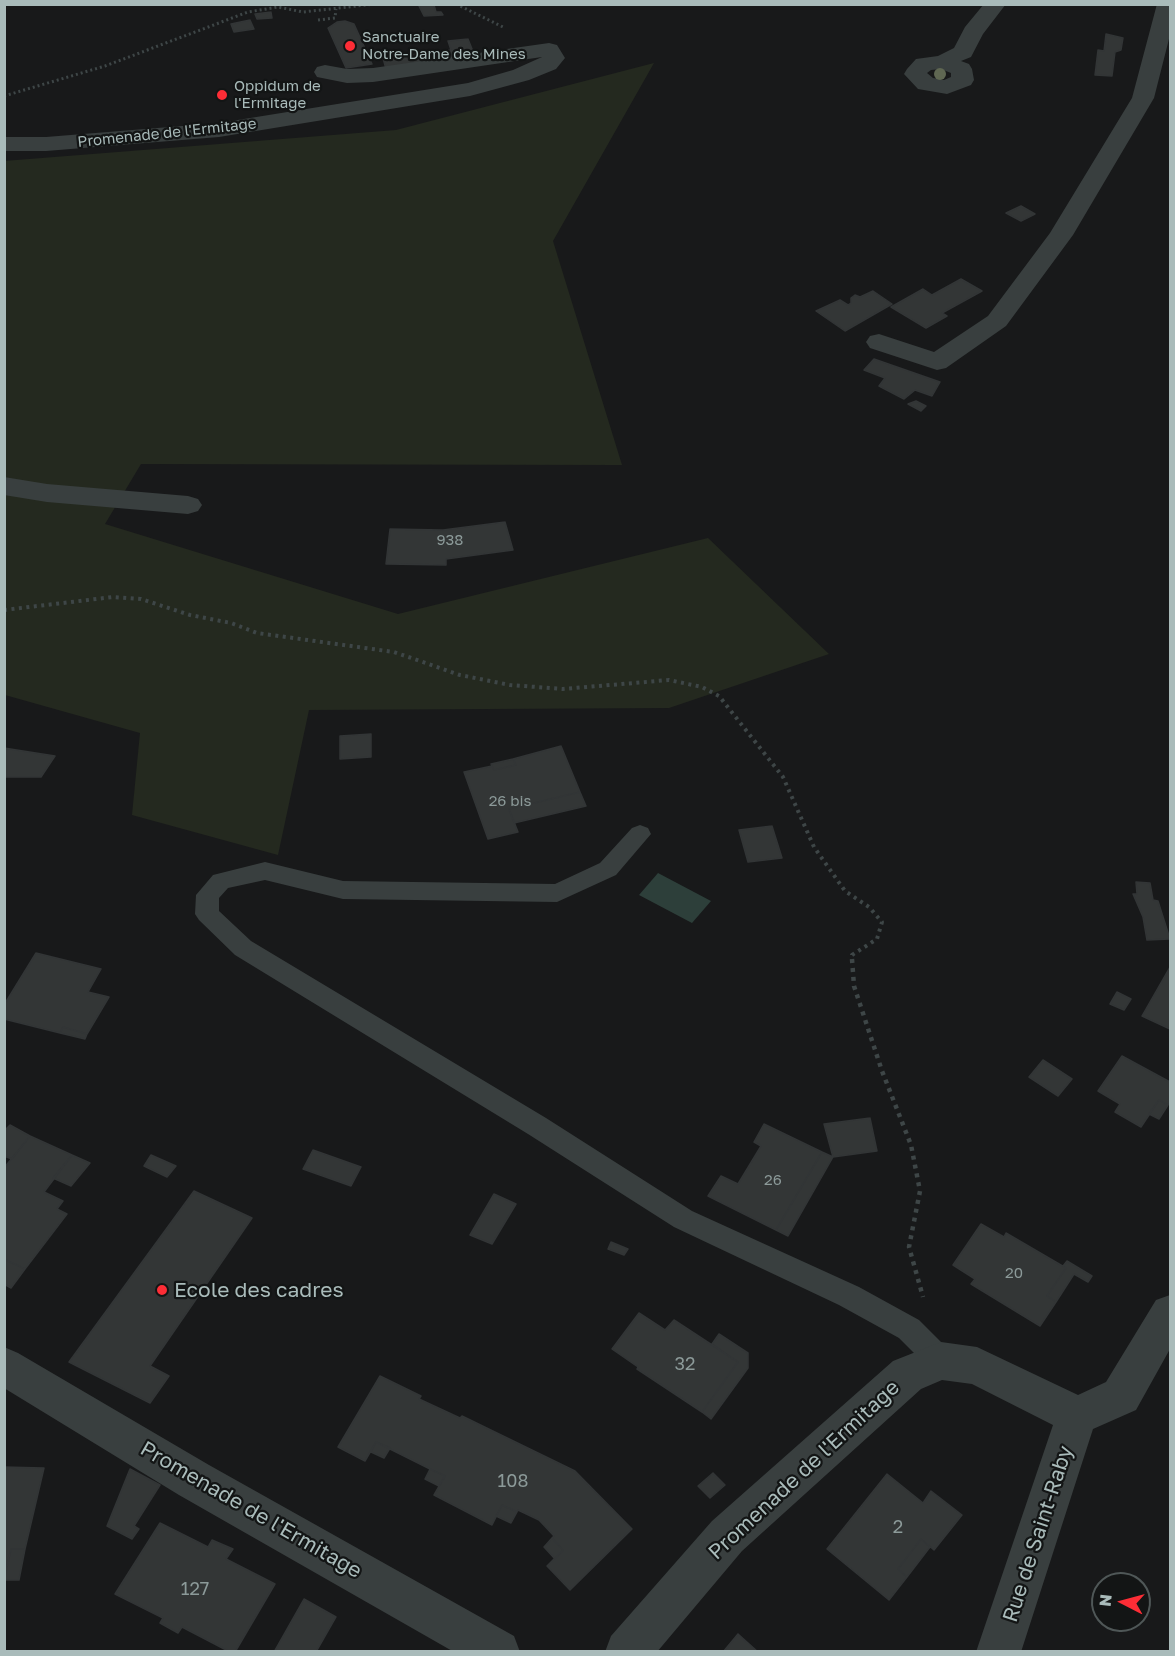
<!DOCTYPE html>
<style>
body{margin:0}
#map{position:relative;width:1175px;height:1656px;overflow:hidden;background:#18191a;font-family:"Golos Text",sans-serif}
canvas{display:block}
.frame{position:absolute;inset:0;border:6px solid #a9bbba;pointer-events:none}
.north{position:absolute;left:1091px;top:1572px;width:60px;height:60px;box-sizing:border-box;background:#131515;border:2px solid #4f5757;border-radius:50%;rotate:276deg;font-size:16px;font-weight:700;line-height:24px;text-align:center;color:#a9bbba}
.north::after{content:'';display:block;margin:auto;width:21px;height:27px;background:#fd2d36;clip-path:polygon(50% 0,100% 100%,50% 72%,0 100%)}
</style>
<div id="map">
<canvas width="1175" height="1656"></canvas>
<div class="frame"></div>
<div class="north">N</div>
</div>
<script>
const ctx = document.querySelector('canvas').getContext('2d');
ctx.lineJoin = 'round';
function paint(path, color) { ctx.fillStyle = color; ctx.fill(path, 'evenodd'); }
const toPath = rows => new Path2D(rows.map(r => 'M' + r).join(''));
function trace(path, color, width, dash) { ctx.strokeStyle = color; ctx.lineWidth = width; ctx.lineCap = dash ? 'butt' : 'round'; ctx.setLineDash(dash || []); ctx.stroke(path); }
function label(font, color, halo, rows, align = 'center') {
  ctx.font = font + ' "Golos Text",sans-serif'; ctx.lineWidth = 4.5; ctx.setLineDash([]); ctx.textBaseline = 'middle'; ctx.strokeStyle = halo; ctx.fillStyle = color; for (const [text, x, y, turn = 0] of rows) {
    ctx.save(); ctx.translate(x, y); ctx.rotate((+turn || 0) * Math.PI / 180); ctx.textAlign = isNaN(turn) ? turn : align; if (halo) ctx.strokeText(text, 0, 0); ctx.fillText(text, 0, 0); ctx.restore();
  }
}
const green = toPath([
 [654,63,553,241,622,465,141,464,105,524,398,614,708,538,829,654,669,708,309,710,278,855,132,815,140,733,5,695,4,161,396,130]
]);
const water = toPath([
 [658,873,711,901,692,923,639,895]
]);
const building = toPath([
 [434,5,436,12,441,12,443,15,424,16,419,6,434,5],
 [271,12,272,18,257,19,255,14,271,12],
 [250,20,254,29,234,32,231,24,250,20],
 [345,21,354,24,372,64,346,68,328,28,337,22,345,21],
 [1106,34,1123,38,1121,50,1115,52,1112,76,1095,75,1098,50,1104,51,1106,34],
 [468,39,476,59,386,69,383,58,451,50,448,41,468,39],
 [1021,206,1035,214,1021,221,1006,213,1021,206],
 [961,279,982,291,942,313,947,316,926,328,891,307,923,289,932,295,961,279],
 [873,291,892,304,845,331,816,311,840,300,848,305,851,303,851,298,855,295,860,297,873,291],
 [874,359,940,382,932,396,915,390,904,399,879,386,885,378,864,370,874,359],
 [916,401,926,406,921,411,908,404,916,401],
 [505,522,513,550,446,559,446,565,386,564,390,529,443,530,505,522],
 [371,734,371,757,340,759,340,736,371,734],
 [561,746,580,792,509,809,518,832,488,839,464,772,492,766,494,770,516,765,513,759,561,746],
 [4,748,55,756,41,777,4,777,4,748],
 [513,759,516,765,494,770,491,764,513,759],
 [580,792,586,806,514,823,509,809,580,792],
 [772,826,782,858,748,862,739,830,772,826],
 [1136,882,1150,883,1153,900,1158,901,1170,939,1147,940,1143,917,1133,894,1137,894,1136,882],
 [36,953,101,969,88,992,109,997,87,1034,63,1027,60,1033,4,1019,4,1005,36,953],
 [1170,967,1170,1029,1142,1016,1170,967],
 [1117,992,1131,999,1124,1010,1110,1004,1117,992],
 [63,1027,87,1034,85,1039,60,1033,63,1027],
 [1122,1056,1170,1082,1170,1101,1168,1105,1159,1100,1141,1127,1115,1112,1120,1104,1098,1091,1122,1056],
 [1043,1060,1072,1079,1058,1096,1029,1077,1043,1060],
 [1159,1100,1168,1105,1159,1119,1149,1114,1159,1100],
 [870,1118,877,1151,833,1157,824,1124,870,1118],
 [764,1124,822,1152,776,1230,708,1196,721,1176,738,1184,761,1146,754,1142,764,1124],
 [10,1125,30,1136,12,1159,4,1156,4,1131,10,1125],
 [30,1136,72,1155,44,1192,63,1201,57,1209,67,1214,25,1269,4,1259,4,1168,30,1136],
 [313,1150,361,1167,351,1186,303,1169,313,1150],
 [822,1152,833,1157,788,1236,776,1230,822,1152],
 [72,1155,90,1163,71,1186,53,1178,72,1155],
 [151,1155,176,1166,167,1177,144,1166,151,1155],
 [194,1191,252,1218,150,1366,169,1376,150,1403,69,1362,194,1191],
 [494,1194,516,1204,492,1244,470,1235,494,1194],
 [981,1224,1004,1237,1006,1233,1066,1268,1047,1296,1056,1302,1040,1326,971,1284,975,1279,953,1265,981,1224],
 [611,1242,628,1249,624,1255,608,1249,611,1242],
 [4,1259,25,1269,11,1288,4,1284,4,1259],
 [1067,1261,1092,1276,1088,1282,1074,1274,1056,1302,1047,1296,1066,1268,1063,1266,1067,1261],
 [639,1313,665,1330,674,1320,738,1362,702,1412,637,1369,638,1367,612,1349,639,1313],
 [719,1334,748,1353,748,1368,711,1419,702,1412,738,1362,712,1344,719,1334],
 [380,1376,421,1396,419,1399,460,1418,462,1416,575,1471,632,1529,570,1590,547,1566,563,1550,552,1538,554,1536,539,1520,518,1510,517,1512,502,1505,492,1525,434,1495,445,1476,430,1469,376,1442,365,1461,338,1447,380,1376],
 [376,1442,390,1448,384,1458,371,1452,376,1442],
 [4,1467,44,1468,25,1549,11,1549,4,1575,4,1467],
 [130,1469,160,1485,134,1526,139,1529,132,1539,107,1526,130,1469],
 [430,1469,445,1476,439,1486,425,1479,430,1469],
 [713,1473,725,1485,710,1498,698,1486,713,1473],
 [887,1474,923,1503,931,1491,962,1515,934,1550,921,1539,898,1569,907,1577,889,1600,827,1549,887,1474],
 [502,1505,517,1512,511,1523,496,1516,502,1505],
 [160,1523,208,1547,212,1540,233,1549,226,1559,275,1584,235,1652,230,1652,182,1627,178,1633,160,1623,163,1618,115,1594,160,1523],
 [552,1538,563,1550,555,1559,544,1547,552,1538],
 [921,1539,930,1547,907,1577,898,1569,921,1539],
 [11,1549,25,1549,19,1580,4,1580,11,1549],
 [304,1599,336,1617,316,1652,274,1652,304,1599],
 [738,1634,758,1652,723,1652,738,1634]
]);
const pathFar2 = toPath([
 [456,4,503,27],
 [318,20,335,18,336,9],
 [4,96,105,66,248,12,278,7,303,12,375,4]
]);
const pathFar1 = toPath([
 [4,610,113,597,141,599,190,615,231,623,257,633,394,652,460,675,510,685,563,689,669,680,702,687,719,696,783,777,814,847,845,891,869,907,882,922,877,939,852,955,852,961]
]);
const path = toPath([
 [852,959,854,986,882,1071,911,1145,920,1191,909,1247,923,1297]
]);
const lane = toPath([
 [640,825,648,828,651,834,616,875,557,902,343,899,265,880,228,888,219,898,219,911,251,941,546,1118,692,1211,859,1287,919,1320,951,1352,955,1361,951,1370,941,1374,931,1370,899,1338,839,1305,674,1227,528,1134,235,955,199,920,195,914,196,895,213,875,265,862,343,881,555,884,600,863,632,828,640,825]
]);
const street = toPath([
 [984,4,1006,4,983,34,971,57,961,61,969,64,972,69,974,80,971,85,947,94,918,89,904,74,907,69,916,59,938,56,954,48,965,27,984,4],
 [941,69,951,73,951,77,944,80,933,78,927,73,931,70,941,69],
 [1157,4,1170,4,1170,35,1154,98,1073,235,1006,326,946,368,937,370,870,348,866,342,870,336,879,334,934,352,988,316,1050,233,1132,98,1157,4],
 [549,43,557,45,565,58,556,69,529,80,470,96,219,137,46,151,4,151,4,137,46,137,219,123,468,83,513,70,542,57,373,82,347,83,317,77,314,72,317,67,325,65,347,69,373,68,549,43],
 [4,477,47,484,188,496,198,499,202,505,198,511,188,514,47,502,4,495,4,477],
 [1170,1295,1170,1349,1136,1410,1093,1429,1021,1652,976,1652,1053,1425,972,1384,942,1380,921,1389,742,1551,657,1652,605,1652,611,1636,712,1521,893,1361,941,1342,977,1347,1078,1395,1106,1382,1156,1300,1170,1295],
 [4,1347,18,1353,209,1465,514,1636,520,1652,454,1652,179,1495,4,1388,4,1347]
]);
const trees = [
 [940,74]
];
const markers = [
 [350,46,6,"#fd2d36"],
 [222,95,6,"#fd2d36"],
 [162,1290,6,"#fd2d36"]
];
const farPoinames = [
 ["Sanctuaire",362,37],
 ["Notre-Dame des Mines",362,54],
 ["Oppidum de",234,86],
 ["l'Ermitage",234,103]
];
const farStreetnames = [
 ["Promenade de l'Ermitage",167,133,-6]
];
const numberNames = [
 ["938",450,540],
 ["26 bis",510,801],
 ["26",773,1180],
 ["20",1014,1273]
];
const nearNumbernames = [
 ["32",685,1364],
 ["108",513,1481],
 ["2",898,1527],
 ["127",195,1589]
];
const nearPoinames = [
 ["Ecole des cadres",174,1290]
];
const nearStreetnames = [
 ["Promenade de l'Ermitage",804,1470,-43],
 ["Promenade de l'Ermitage",251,1510,30],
 ["Rue de Saint-Raby",1038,1534,-72]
];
paint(green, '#24291f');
paint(water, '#2d3f3a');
paint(building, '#333636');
trace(building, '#323536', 1.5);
trace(pathFar2, '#3e4647', 3, [2, 3]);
trace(pathFar1, '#3e4647', 4, [3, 4.5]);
trace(path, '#3e4647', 4.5, [4, 5]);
paint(lane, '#393f3f');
paint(street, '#393f3f');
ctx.fillStyle = '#5f6752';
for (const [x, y] of trees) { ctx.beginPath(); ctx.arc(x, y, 6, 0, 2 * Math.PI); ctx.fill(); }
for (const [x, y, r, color] of markers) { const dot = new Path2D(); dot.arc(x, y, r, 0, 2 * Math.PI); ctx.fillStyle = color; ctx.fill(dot); trace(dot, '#131515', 2); }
label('15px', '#a9bbba', '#131515', farPoinames, 'left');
label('15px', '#a9bbba', '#131515', farStreetnames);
label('15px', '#8c9a99', null, numberNames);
label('18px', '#8c9a99', null, nearNumbernames);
label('21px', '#a9bbba', '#131515', nearPoinames, 'left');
label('21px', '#a9bbba', '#131515', nearStreetnames);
</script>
